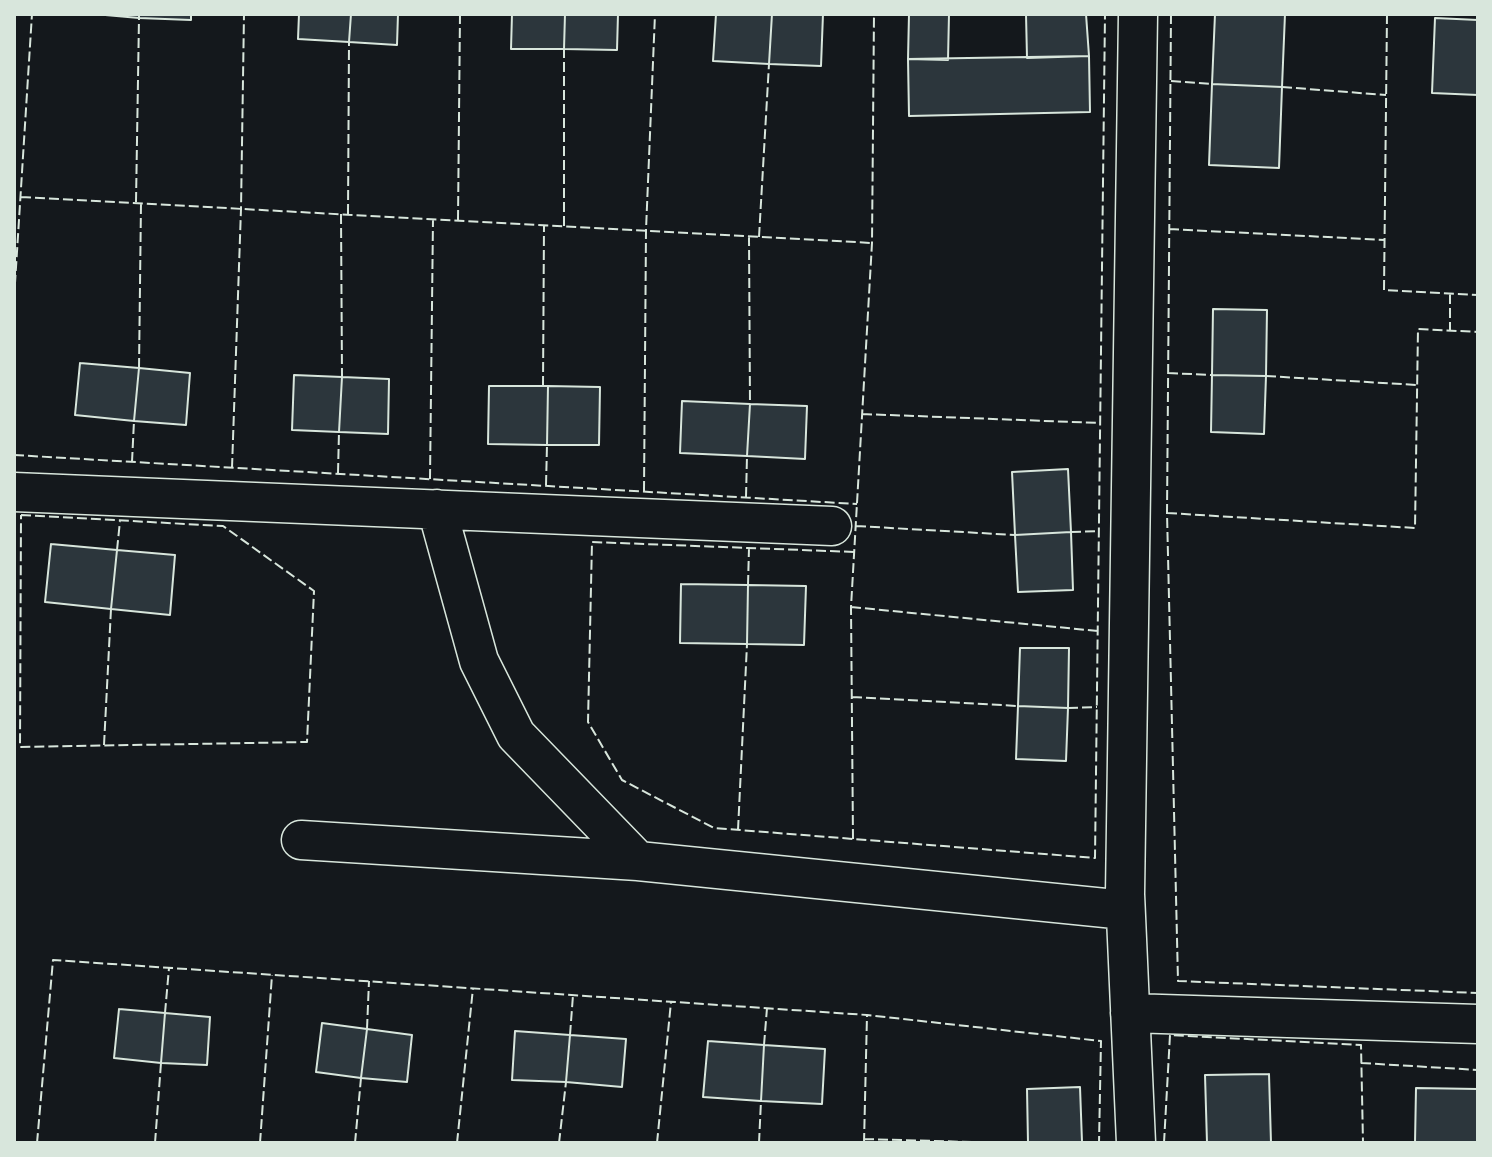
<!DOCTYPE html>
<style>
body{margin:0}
#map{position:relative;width:1492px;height:1157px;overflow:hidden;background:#14181c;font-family:Helvetica,sans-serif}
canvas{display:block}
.frame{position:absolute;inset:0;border:16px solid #d8e6dc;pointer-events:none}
</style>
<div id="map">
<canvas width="1492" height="1157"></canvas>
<div class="frame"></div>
</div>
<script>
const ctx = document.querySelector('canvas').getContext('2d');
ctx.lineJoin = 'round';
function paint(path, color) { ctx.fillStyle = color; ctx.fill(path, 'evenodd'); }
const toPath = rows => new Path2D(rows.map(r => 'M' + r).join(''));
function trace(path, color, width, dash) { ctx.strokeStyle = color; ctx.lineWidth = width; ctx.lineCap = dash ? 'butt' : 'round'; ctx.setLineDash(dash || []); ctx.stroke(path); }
const building = toPath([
 [94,14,139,14,139,18,94,14],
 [139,14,191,14,191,20,139,18,139,14],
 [299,14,351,14,349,42,298,39,299,14],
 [351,14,398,14,397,45,349,42,351,14],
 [512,14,565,14,564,49,511,49,512,14],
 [565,14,618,14,617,50,564,49,565,14],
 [716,14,772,14,769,64,713,61,716,14],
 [772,14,823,14,821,66,769,64,772,14],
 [909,14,949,14,948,60,908,59,909,14],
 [1026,14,1086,14,1089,56,1027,58,1026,14],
 [1215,14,1285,14,1282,87,1212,84,1215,14],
 [1435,18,1478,20,1478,95,1432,93,1435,18],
 [1089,56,1090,112,909,116,908,59,1089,56],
 [1212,84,1282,87,1279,168,1209,165,1212,84],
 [1213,309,1267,310,1266,376,1212,375,1213,309],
 [80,363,139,368,134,421,75,415,80,363],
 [139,368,190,373,186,425,134,421,139,368],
 [294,375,342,377,339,432,292,430,294,375],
 [1212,375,1266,376,1264,434,1211,432,1212,375],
 [342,377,389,379,388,434,339,432,342,377],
 [489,386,548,386,547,445,488,444,489,386],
 [548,386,600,387,599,445,547,445,548,386],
 [682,401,750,404,747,456,680,453,682,401],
 [750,404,807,406,805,459,747,456,750,404],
 [1068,469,1071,532,1015,535,1012,472,1068,469],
 [1071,532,1073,590,1018,592,1015,535,1071,532],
 [51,544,117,550,111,609,45,602,51,544],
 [117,550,175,555,170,615,111,609,117,550],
 [681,584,748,585,747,644,680,643,681,584],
 [748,585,806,586,804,645,747,644,748,585],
 [1020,648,1069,648,1068,708,1018,706,1020,648],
 [1018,706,1068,708,1066,761,1016,759,1018,706],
 [119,1009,165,1013,161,1063,114,1058,119,1009],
 [165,1013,210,1017,207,1065,161,1063,165,1013],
 [322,1023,367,1029,361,1078,316,1072,322,1023],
 [367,1029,412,1035,407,1082,361,1078,367,1029],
 [515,1031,570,1035,566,1082,512,1080,515,1031],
 [570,1035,626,1039,622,1087,566,1082,570,1035],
 [708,1041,764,1045,761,1101,703,1097,708,1041],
 [764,1045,825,1049,822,1104,761,1101,764,1045],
 [1269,1074,1271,1143,1207,1143,1205,1075,1269,1074],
 [1080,1087,1082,1142,1028,1143,1027,1089,1080,1087],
 [1416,1088,1478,1089,1478,1143,1415,1143,1416,1088]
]);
const street = toPath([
 [14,492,832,526],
 [437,509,479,661,516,735,638,861],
 [301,840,638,861,1125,910],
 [1130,1013,1478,1024],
 [1136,1143,1125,894,1138,14]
]);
const fence = toPath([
 [1171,14,1167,513,1178,981,1478,993],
 [1387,14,1384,290,1478,295],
 [1171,81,1212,84],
 [1282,87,1386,95],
 [21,197,872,243],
 [136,202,139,18],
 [341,214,342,377],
 [348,214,349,42],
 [458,220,460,14],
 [564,226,564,49],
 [1169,229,1385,240],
 [749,236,750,404],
 [759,237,769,64],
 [1450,294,1450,331],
 [14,299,32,14],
 [139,368,141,203],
 [1168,373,1212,375],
 [1266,376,1417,385],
 [543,386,544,225],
 [862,414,1100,423],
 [14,455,857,504],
 [132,462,134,421],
 [232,468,241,209,244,14],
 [338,473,339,432],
 [430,479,433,219],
 [546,485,547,445],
 [644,491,646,230,655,14],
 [746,497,747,456],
 [1167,513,1415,528,1418,329,1478,332],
 [21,515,223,526,314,591,307,742,20,747,21,515],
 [856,526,1015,535],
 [1071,532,1099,531],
 [117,550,120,521],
 [854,552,592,542,588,722,622,780,714,828,1095,858,1105,14],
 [748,585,749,548],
 [851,607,1098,631],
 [852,697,1018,706],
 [1068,708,1097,707],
 [104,745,111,609],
 [738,830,747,644],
 [853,839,851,607,872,243,874,14],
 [165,1013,169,968],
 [367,1029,369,981],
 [570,1035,573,995],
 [764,1045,767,1008],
 [1361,1063,1478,1070],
 [864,1139,1007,1143],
 [37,1143,53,960,867,1015,1101,1041,1099,1143,1082,1142],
 [155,1143,161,1063],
 [260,1143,272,975],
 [355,1143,361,1078],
 [457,1143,473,988],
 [559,1143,566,1082],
 [657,1143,671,1002],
 [759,1143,761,1101],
 [864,1143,867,1015],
 [1164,1143,1170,1035,1361,1045,1363,1143]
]);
paint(building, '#2c363c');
trace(building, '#d8e6dc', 2);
trace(street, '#d8e6dc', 41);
trace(street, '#14181c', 38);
trace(fence, '#d8e6dc', 2, [10, 4]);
</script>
